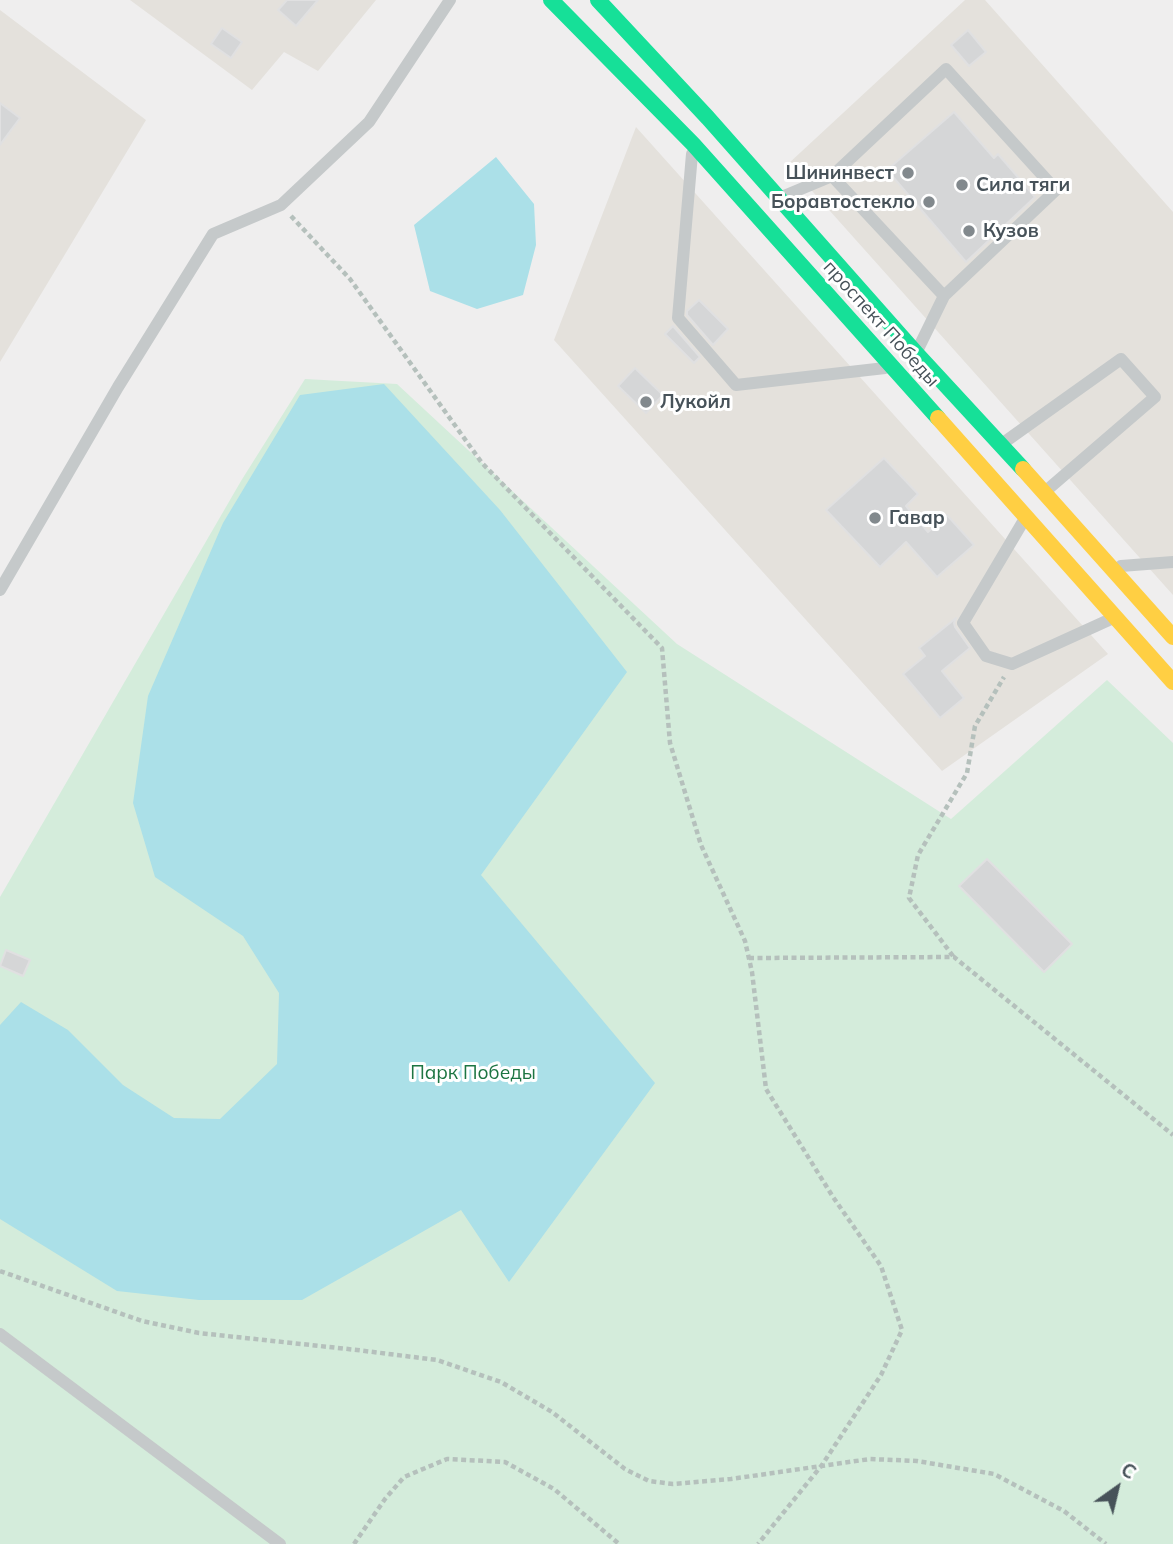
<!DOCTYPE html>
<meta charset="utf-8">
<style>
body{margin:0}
#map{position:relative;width:1173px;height:1544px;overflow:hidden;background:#efeeee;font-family:Mulish,sans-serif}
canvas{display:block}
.north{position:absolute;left:1082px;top:1453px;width:70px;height:70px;-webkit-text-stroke:5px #fff;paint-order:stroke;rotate:34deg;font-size:19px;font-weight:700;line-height:28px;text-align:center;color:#475259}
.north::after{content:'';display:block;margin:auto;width:24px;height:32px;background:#475259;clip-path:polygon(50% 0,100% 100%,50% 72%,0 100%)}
</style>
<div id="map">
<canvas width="1173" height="1544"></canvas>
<div class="north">С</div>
</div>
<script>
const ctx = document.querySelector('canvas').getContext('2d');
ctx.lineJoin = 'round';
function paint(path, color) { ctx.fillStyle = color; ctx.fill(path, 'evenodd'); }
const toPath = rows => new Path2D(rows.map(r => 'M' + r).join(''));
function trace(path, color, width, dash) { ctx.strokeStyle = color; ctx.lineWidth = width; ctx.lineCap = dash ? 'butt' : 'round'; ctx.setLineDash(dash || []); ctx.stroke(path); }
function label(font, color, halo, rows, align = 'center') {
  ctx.font = font + ' Mulish,sans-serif'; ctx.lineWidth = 6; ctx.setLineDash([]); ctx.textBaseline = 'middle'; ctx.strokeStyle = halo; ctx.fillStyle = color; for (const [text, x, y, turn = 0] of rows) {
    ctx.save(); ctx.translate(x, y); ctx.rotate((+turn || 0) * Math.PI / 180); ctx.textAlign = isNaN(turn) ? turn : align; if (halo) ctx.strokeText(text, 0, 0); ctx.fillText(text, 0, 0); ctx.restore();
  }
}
const commercial = toPath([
 [130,0,376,0,318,71,284,52,252,90],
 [965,0,985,0,1173,212,1173,595,788,164],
 [0,10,146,120,0,362],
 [636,127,1108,654,942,771,554,340]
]);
const green = toPath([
 [305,379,397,384,677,644,951,819,1107,680,1173,743,1173,1544,0,1544,0,897,241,481]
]);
const water = toPath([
 [496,157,534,204,536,245,523,295,477,309,430,291,414,225],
 [384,384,500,510,627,672,481,875,655,1083,509,1282,461,1210,302,1300,199,1300,117,1291,0,1219,0,1025,21,1002,68,1030,123,1085,174,1118,220,1119,277,1064,279,993,243,936,155,877,133,803,148,696,223,523,300,395]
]);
const building = toPath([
 [287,0,318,0,296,26,278,10,287,0],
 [222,28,242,42,231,58,211,44,222,28],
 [968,30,986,52,969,66,951,45,968,30],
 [0,103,20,118,0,145,0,103],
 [954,112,994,158,998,154,1035,197,966,262,887,170,954,112],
 [699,300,728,329,713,345,687,315,687,311,699,300],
 [673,326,700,357,694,363,665,334,673,326],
 [635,368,663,395,646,413,618,386,635,368],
 [884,458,918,494,906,506,928,532,947,515,974,545,937,577,906,542,880,567,826,510,884,458],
 [956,618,954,623,955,627,970,648,942,671,964,698,940,718,903,674,925,656,919,648,956,618],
 [987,859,1072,944,1044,972,959,886,987,859],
 [6,950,30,960,23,976,0,966,6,950]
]);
const path = toPath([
 [291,216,350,279,482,463,662,648,670,743,701,845,745,941,752,972,766,1089,833,1197,881,1266,902,1330,881,1375,822,1465,758,1544],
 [953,956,909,898,918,855,967,773,975,726,1004,677],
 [749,958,954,957,1173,1135],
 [0,1271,142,1321,199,1333,357,1350,437,1360,501,1382,552,1412,625,1469,649,1481,673,1484,731,1479,870,1459,917,1461,994,1474,1064,1511,1106,1544],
 [354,1544,385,1499,404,1477,447,1459,505,1462,554,1489,619,1544]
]);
const lane = toPath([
 [692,154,678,318,736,385,885,368],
 [832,176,946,69,1056,190,944,296],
 [784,196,832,176,944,296,918,349],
 [1006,441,1121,359,1155,397,1047,490],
 [1024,520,963,623,986,656,1012,664,1111,619],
 [1121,566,1173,562],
 [0,590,118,387,213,234,281,205,369,122,450,0],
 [0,1334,280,1544]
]);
const fast = toPath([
 [551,0,693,144,938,418],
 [598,0,708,118,916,353,1023,469]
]);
const slow = toPath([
 [938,418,1173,682],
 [1023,469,1173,637]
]);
const markers = [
 [908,173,7,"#82898d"],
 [962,185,7,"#82898d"],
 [929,202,7,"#82898d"],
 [969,231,7,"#82898d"],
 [646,402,7,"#82898d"],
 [875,518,7,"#82898d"]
];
const poiNames = [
 ["Шининвест",894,173,"right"],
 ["Сила тяги",976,185],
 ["Боравтостекло",915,202,"right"],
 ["Кузов",983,231],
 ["Лукойл",660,402],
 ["Гавар",889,518]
];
const streetNames = [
 ["проспект Победы",881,324,48]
];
const parkNames = [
 ["Парк Победы",473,1073]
];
paint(commercial, '#e4e1dc');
paint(green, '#d4ecdb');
paint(water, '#abe0e8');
paint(building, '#d5d6d7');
trace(building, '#e0e0e1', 2);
trace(path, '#b5c0bc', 4.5, [5, 3.5]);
trace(lane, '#c5c9ca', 12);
trace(fast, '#16e098', 16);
trace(slow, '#ffcf43', 16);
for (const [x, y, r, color] of markers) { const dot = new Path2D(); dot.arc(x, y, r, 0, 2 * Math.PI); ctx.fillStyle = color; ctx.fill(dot); trace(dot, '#fff', 2.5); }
label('bold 19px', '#475259', '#fff', poiNames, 'left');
label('19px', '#475259', '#fff', streetNames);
label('19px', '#1d7542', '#fff', parkNames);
</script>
